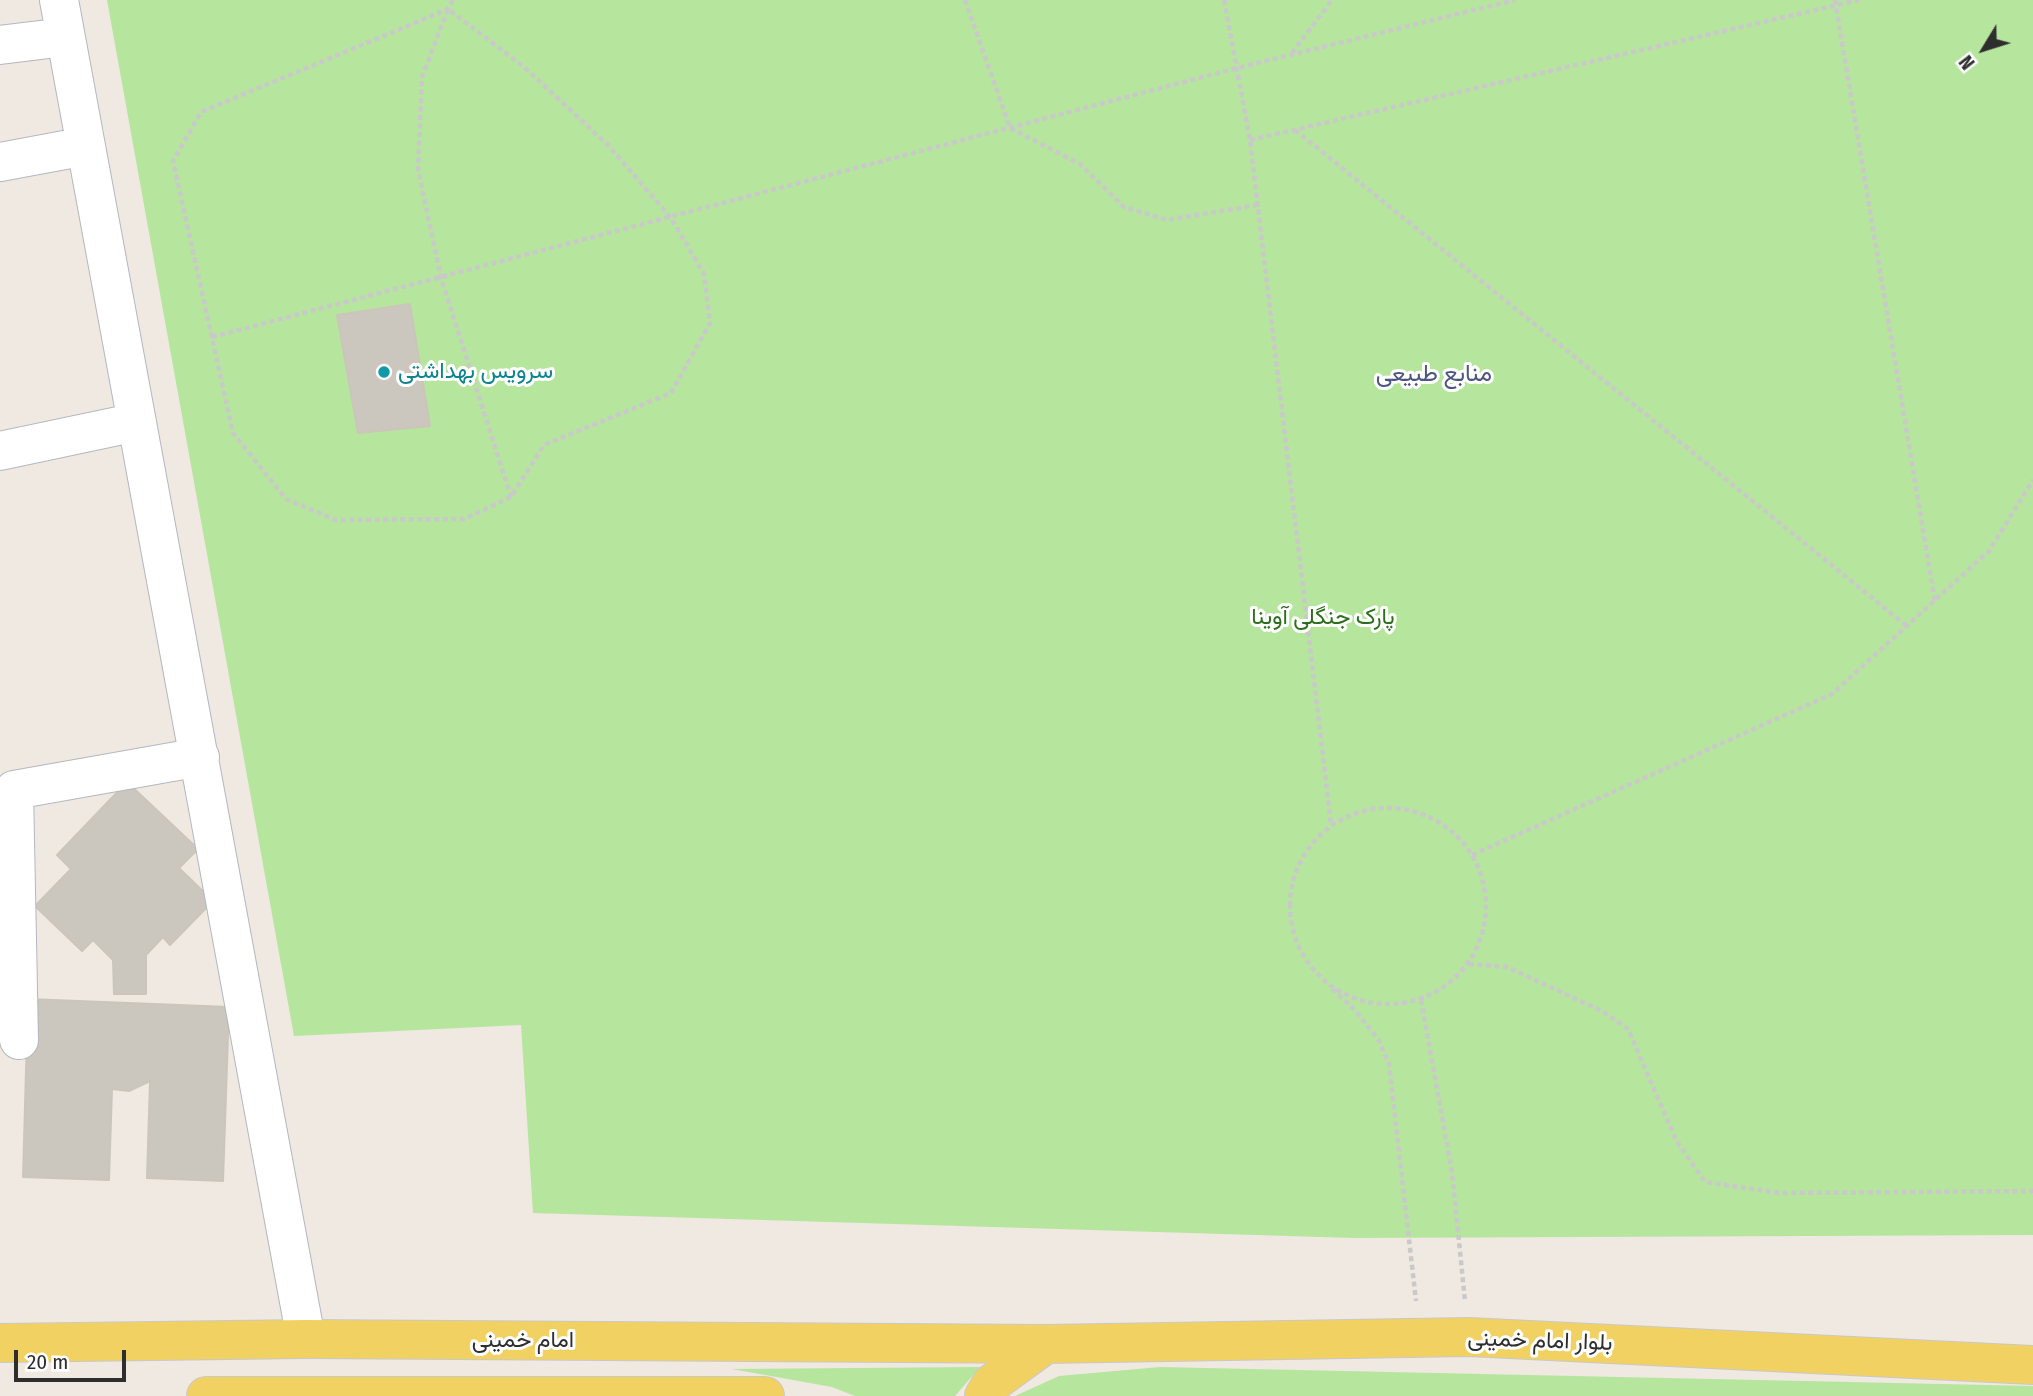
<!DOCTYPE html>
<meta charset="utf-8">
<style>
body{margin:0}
#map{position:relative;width:2033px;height:1396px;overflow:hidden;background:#efe9e1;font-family:"Fira Sans Condensed",sans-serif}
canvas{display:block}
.north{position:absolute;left:1949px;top:14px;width:70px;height:70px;-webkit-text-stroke:5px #fff;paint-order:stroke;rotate:232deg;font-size:19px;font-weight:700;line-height:28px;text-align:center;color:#2e2e2e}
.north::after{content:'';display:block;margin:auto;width:24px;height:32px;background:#2e2e2e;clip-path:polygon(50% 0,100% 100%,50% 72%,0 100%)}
.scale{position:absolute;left:14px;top:1350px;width:112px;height:32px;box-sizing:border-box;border:4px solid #2e2e2e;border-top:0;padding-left:9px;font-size:21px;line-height:24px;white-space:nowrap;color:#2e2e2e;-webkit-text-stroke:5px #fff;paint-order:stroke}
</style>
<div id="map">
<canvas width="2033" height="1396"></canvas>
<div class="north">N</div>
<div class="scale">20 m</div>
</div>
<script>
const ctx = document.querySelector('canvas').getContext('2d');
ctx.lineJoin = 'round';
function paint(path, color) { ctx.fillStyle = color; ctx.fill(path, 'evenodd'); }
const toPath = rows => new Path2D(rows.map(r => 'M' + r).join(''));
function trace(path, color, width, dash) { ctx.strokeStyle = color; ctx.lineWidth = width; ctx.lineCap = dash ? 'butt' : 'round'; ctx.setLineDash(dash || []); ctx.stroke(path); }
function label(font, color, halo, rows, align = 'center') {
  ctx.font = font + ' "Fira Sans Condensed",Vazirmatn,sans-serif'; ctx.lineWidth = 6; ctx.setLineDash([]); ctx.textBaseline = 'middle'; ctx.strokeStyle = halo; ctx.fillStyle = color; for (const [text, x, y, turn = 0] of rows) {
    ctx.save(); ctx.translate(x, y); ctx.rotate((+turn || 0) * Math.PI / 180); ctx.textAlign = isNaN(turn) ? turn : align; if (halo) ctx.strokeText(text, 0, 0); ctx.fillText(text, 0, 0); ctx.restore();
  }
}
const green = toPath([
 [107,0,2033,0,2033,1235,1354,1238,533,1213,521,1025,294,1036],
 [980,1367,955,1396,855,1396,832,1387,732,1369],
 [1160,1367,2033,1386,2033,1396,1015,1396,1059,1376]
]);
const building = toPath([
 [410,304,430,426,358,433,337,315,410,304],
 [127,782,198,849,179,868,213,901,170,945,163,937,146,955,146,994,114,994,113,960,93,940,82,951,35,906,71,869,57,855,127,782],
 [28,999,229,1007,223,1181,147,1178,150,1081,129,1091,112,1089,109,1180,23,1177,28,999]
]);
const path = toPath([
 [453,0,448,9,201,112,173,161,233,433,286,499,336,520,464,519,511,497,544,445,671,393,710,323,704,274,671,218,608,145,524,67,448,9,422,77,418,169,441,278,511,497],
 [965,0,1010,128,1080,164,1124,207,1167,220,1258,205],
 [1224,0,1250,140,1331,824],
 [1835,0,1935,602],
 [1292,53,1332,0],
 [1295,130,1908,627],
 [1250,140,1859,0],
 [212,337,1237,68,1515,0],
 '1290 906a98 98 0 1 1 196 0a98 98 0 1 1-196 0Z',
 [1472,855,1832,694,1989,551,2033,480],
 [1469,964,1507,967,1602,1011,1628,1029,1676,1140,1705,1182,1779,1193,2033,1191],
 [1332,989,1355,1010,1378,1039,1389,1064,1416,1301],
 [1421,1000,1452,1172,1465,1301]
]);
const minor = toPath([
 [59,0,306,1339],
 [0,45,65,37],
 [0,162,86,146],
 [0,451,137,422],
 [19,1040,14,790,200,757]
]);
const primary = toPath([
 [0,1343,306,1339,1046,1344,1469,1337,2033,1365],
 [206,1396,765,1396],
 [984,1396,991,1384,1046,1344]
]);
const markers = [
 [384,372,7,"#0f9aa8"]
];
const cultureNames = [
 ["سرویس بهداشتی",398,372]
];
const parkNames = [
 ["پارک جنگلی آوینا",1323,618]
];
const streetNames = [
 ["امام خمینی",523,1341],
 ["بلوار امام خمینی",1540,1341,2]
];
const neighbourhoodNames = [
 ["منابع طبیعی",1434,374]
];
paint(green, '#b6e59e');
paint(building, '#cbc7bf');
trace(building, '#cbc5ba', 2);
trace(minor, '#b4b7c1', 40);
trace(primary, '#c9c9c9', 40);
trace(path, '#c9c9c9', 4.5, [5, 3.5]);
trace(minor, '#fff', 38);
trace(primary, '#f2d163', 38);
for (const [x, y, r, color] of markers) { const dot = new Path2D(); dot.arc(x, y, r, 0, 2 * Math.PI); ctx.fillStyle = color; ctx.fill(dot); trace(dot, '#fff', 2.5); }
label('23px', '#0d838f', '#fff', cultureNames, 'left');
label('23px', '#2c6e1b', '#fff', parkNames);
label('23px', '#2e2e2e', '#fff', streetNames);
label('24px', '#4d5680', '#fff', neighbourhoodNames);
</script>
